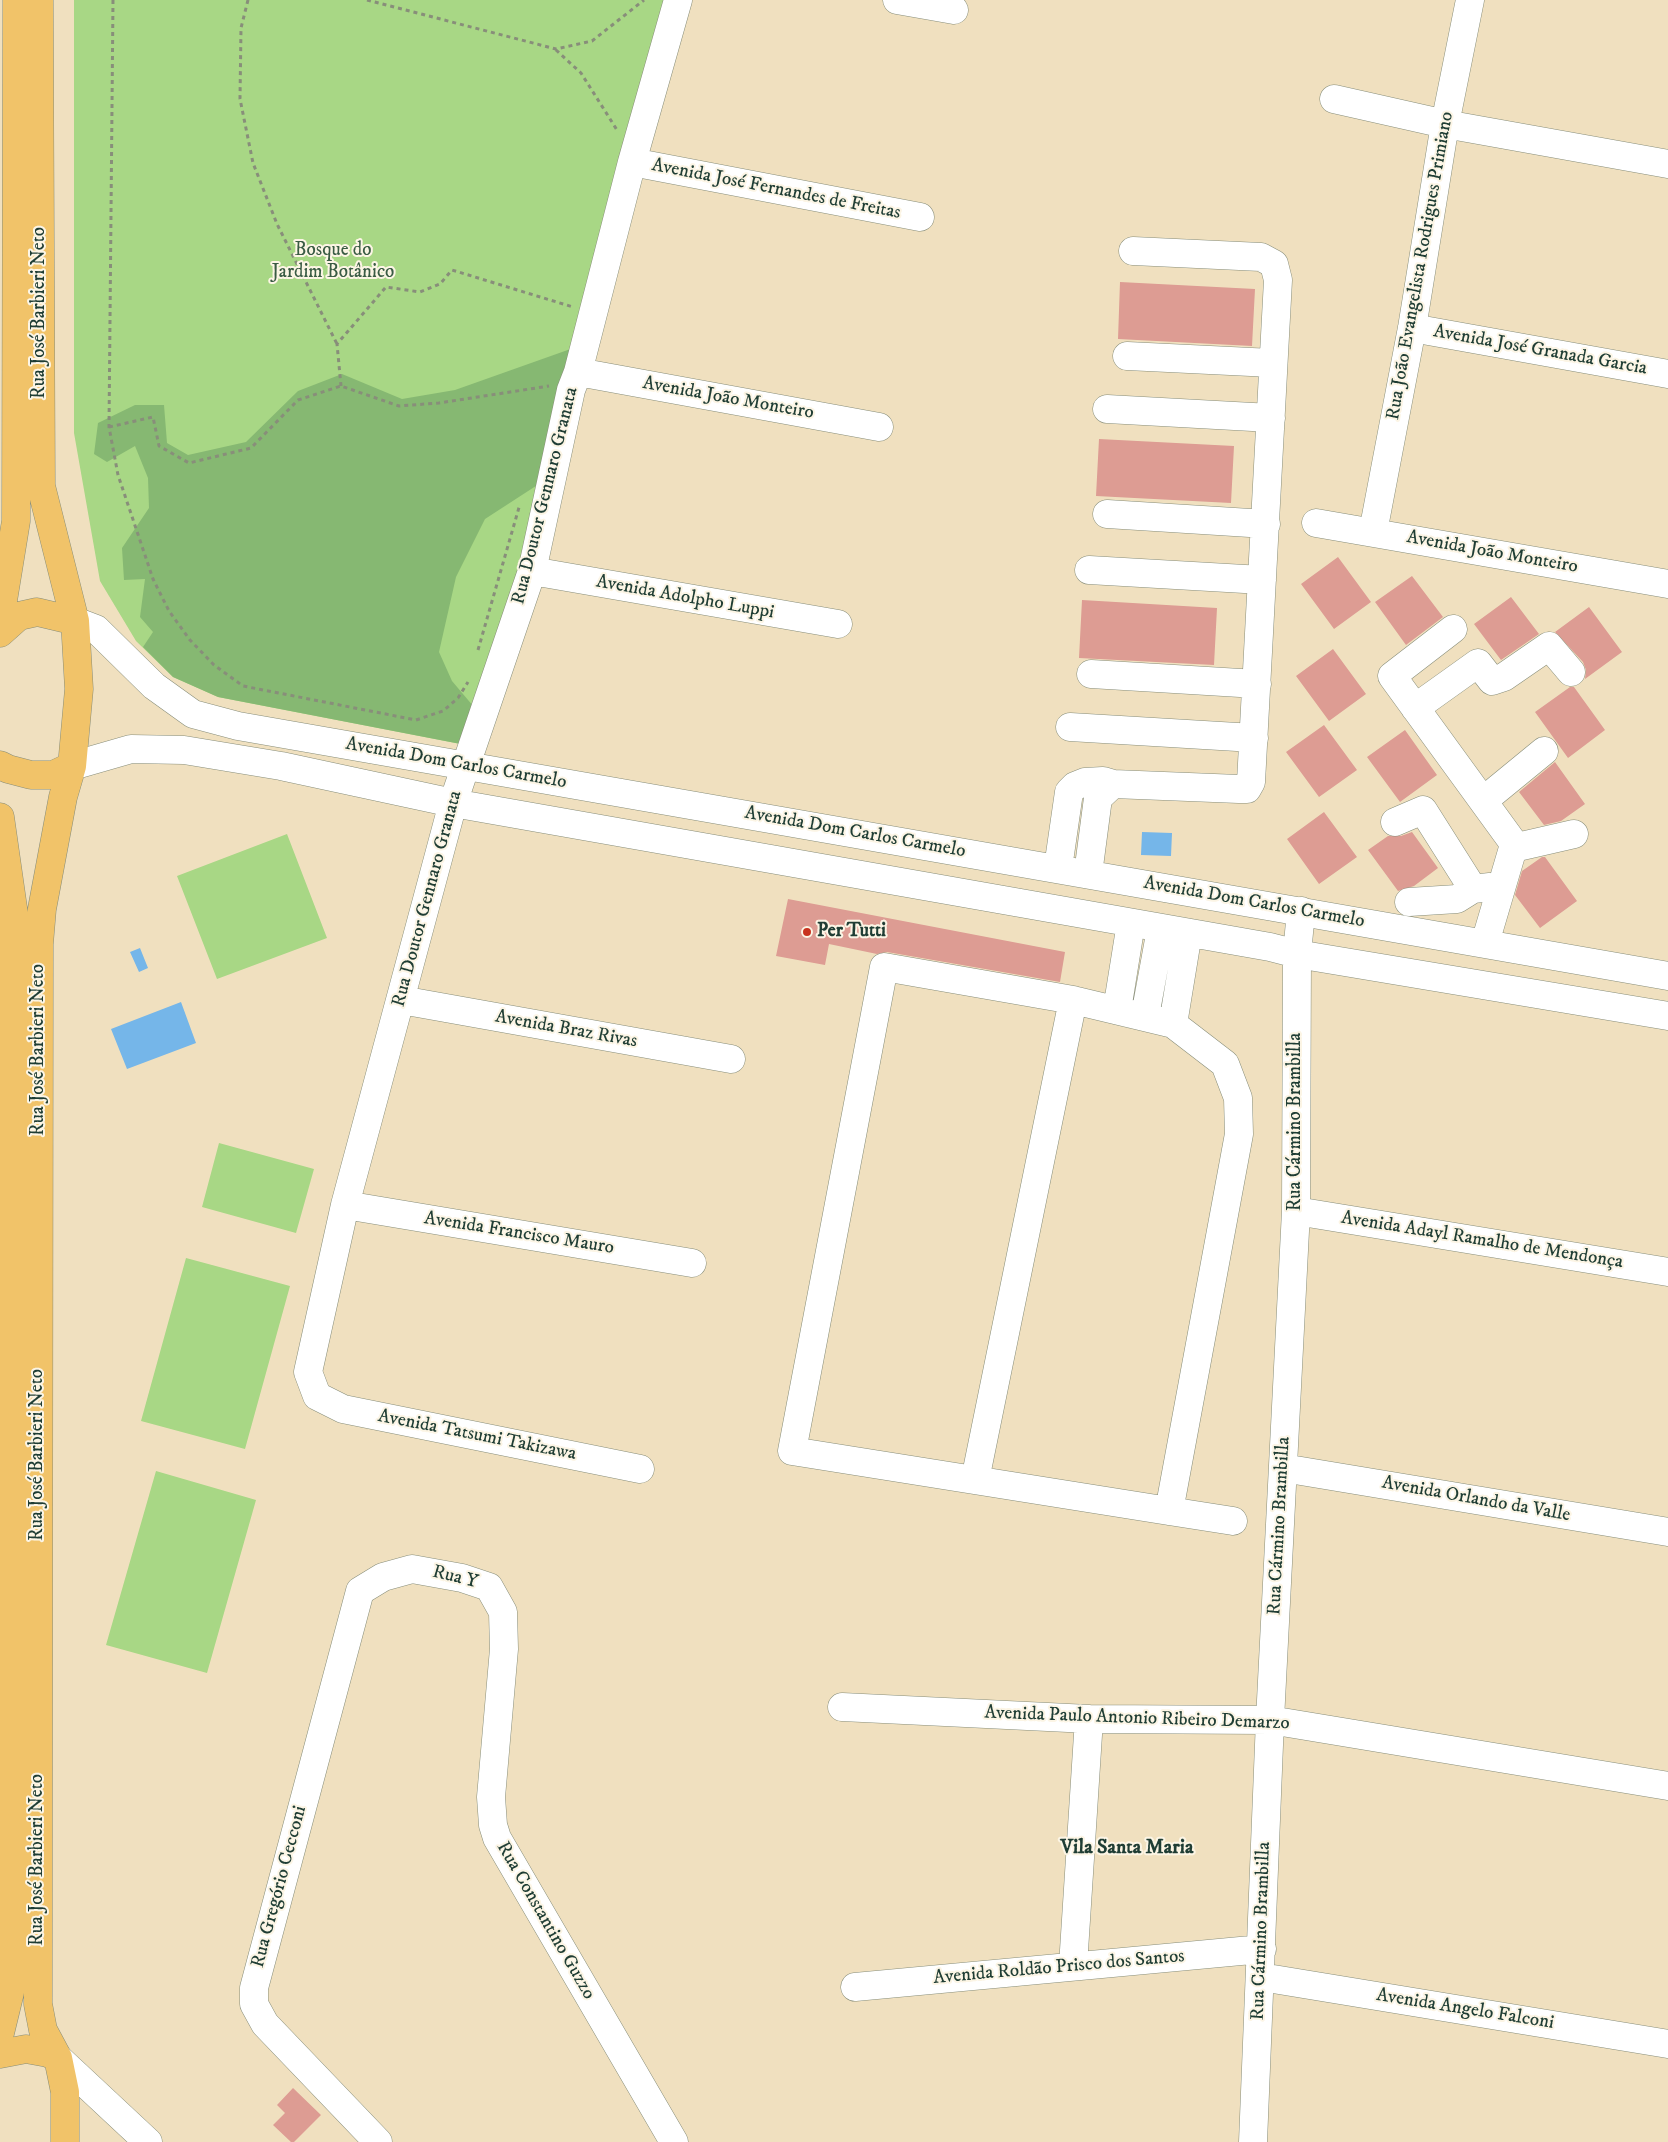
<!DOCTYPE html>
<meta charset="utf-8">
<style>
body{margin:0}
canvas{display:block;background:#f0e0bf}
</style>
<canvas width="1668" height="2142"></canvas>
<script>
const ctx = document.querySelector('canvas').getContext('2d');
ctx.lineJoin = 'round';
function paint(path, color) { ctx.fillStyle = color; ctx.fill(path, 'evenodd'); }
const toPath = rows => new Path2D(rows.map(r => 'M' + r).join(''));
function trace(path, color, width, dash) { ctx.strokeStyle = color; ctx.lineWidth = width; ctx.lineCap = dash ? 'butt' : 'round'; ctx.setLineDash(dash || []); ctx.stroke(path); }
function label(font, color, halo, rows, align = 'center') {
  ctx.font = font + ' "IM FELL DW Pica",serif'; ctx.lineWidth = 4; ctx.setLineDash([]); ctx.textBaseline = 'middle'; ctx.strokeStyle = halo; ctx.fillStyle = color; for (const [text, x, y, turn = 0] of rows) {
    ctx.save(); ctx.translate(x, y); ctx.rotate((+turn || 0) * Math.PI / 180); ctx.textAlign = isNaN(turn) ? turn : align; if (halo) ctx.strokeText(text, 0, 0); ctx.fillText(text, 0, 0); ctx.restore();
  }
}
const green = toPath([
 [74,0,672,0,471,746,218,697,173,677,136,641,100,581,74,433],
 [287,834,327,938,217,979,177,876],
 [219,1143,314,1169,296,1233,202,1207],
 [186,1258,290,1286,245,1449,141,1421],
 [156,1471,256,1500,207,1673,106,1645]
]);
const forest = toPath([
 [579,346,542,482,485,519,456,577,439,652,452,681,479,713,471,746,218,697,173,677,143,647,153,632,140,617,145,579,124,580,122,548,149,508,148,478,135,446,107,462,94,454,98,423,135,405,164,405,167,443,188,455,246,442,298,391,342,374,402,399,455,390]
]);
const water = toPath([
 [1142,832,1172,833,1171,856,1141,855],
 [140,948,148,968,139,972,130,952],
 [181,1002,196,1043,127,1069,111,1029]
]);
const building = toPath([
 [1120,282,1255,289,1252,346,1118,339],
 [1099,439,1234,446,1231,503,1096,496],
 [1338,557,1371,602,1334,629,1301,584],
 [1412,576,1443,617,1406,645,1375,602],
 [1511,597,1539,634,1501,660,1474,624],
 [1082,600,1217,608,1214,665,1079,658],
 [1589,607,1622,652,1585,679,1586,670,1583,662,1555,632],
 [1333,649,1366,694,1329,721,1296,676],
 [1570,687,1574,687,1605,730,1568,758,1535,712],
 [1324,725,1357,770,1319,797,1286,752],
 [1405,730,1437,775,1400,802,1367,757],
 [1555,762,1585,804,1561,821,1544,825,1519,792],
 [1324,812,1357,857,1319,884,1287,839],
 [1412,832,1438,868,1414,886,1398,891,1368,850,1388,836,1401,836],
 [1542,857,1545,857,1577,901,1540,928,1515,895,1522,871],
 [788,899,1065,952,1060,982,887,952,877,954,829,944,825,965,776,956],
 [293,2088,321,2115,294,2142,291,2142,273,2125,285,2113,277,2105]
]);
const path = toPath([
 [113,0,109,427,118,475,153,579,169,611,190,640,214,665,243,686,416,720,443,711,458,698,468,682],
 [248,0,241,28,240,99,253,163,277,224,337,344],
 [367,0,556,49,592,41,644,0],
 [556,50,581,73,617,130],
 [341,386,337,344,386,287,420,292,440,284,452,270,573,307],
 [109,427,153,417,159,446,189,463,251,448,298,400,341,386,399,406,439,403,549,386],
 [478,650,520,504]
]);
const minor = toPath([
 [897,0,954,10],
 [1334,99,1445,124,1668,164],
 [632,162,920,217],
 [1412,328,1668,374],
 [1127,356,1272,363],
 [578,372,879,427],
 [1107,409,1271,418],
 [1107,514,1266,524],
 [1316,523,1668,584],
 [1373,532,1412,328,1445,124,1470,0],
 [1089,570,1262,580],
 [532,571,838,624],
 [75,621,96,629,154,686,193,714,238,726,1668,976],
 [1453,629,1392,676,1512,841,1513,848,1485,943],
 [1091,674,1257,684],
 [1415,708,1478,663,1492,681,1504,677,1549,646,1571,672],
 [1070,727,1254,738],
 [72,766,131,749,184,750,281,766,453,803,1270,947,1297,954,1668,1016],
 [1483,801,1544,751],
 [1395,822,1423,810,1473,889],
 [1513,848,1574,834],
 [1058,868,1069,792,1075,786,1085,782,1103,781,1113,784,1239,789,1247,789,1251,782,1278,280,1274,264,1261,257,1133,251],
 [1088,874,1098,798,1113,784],
 [1409,902,1457,899,1473,889,1490,887],
 [401,1000,731,1059],
 [1117,1010,1131,923],
 [1145,1016,1161,929],
 [1173,1024,1188,933],
 [345,1205,692,1263],
 [1296,1211,1668,1272],
 [1283,1468,1668,1532],
 [640,1469,343,1409,317,1396,308,1372,345,1205,453,803,532,571,571,390,578,372,632,162,678,0],
 [975,1480,1073,1000],
 [1169,1511,1239,1134,1238,1098,1225,1064,1173,1024,1073,1000,884,967,792,1451,1169,1511,1233,1521],
 [842,1707,1089,1719,1270,1720,1668,1786],
 [1073,1966,1089,1719],
 [1261,1977,1668,2044],
 [855,1987,1262,1949],
 [58,2058,148,2142],
 [378,2142,265,2024,254,2004,254,1988,360,1591,383,1577,412,1569,462,1578,489,1587,503,1612,504,1649,491,1797,493,1825,497,1838,674,2142],
 [1253,2142,1270,1720,1296,1211,1297,954,1301,911]
]);
const major = toPath([
 [39,0,41,486,75,621,79,689,72,766,63,797,42,909,39,944,38,2004,43,2030,58,2058,65,2092,65,2142],
 [0,619,16,521,17,0],
 [0,633,19,616,37,612,75,621],
 [0,765,8,769,31,775,53,775,72,766],
 [0,817,14,915,13,1668,10,1992,0,2033],
 [0,2054,26,2049,48,2053,58,2058]
]);
const markers = [
 [807,932,5,"#c8321e"]
];
const streetNames = [
 ["Avenida José Fernandes de Freitas",776,190,11],
 ["Rua João Evangelista Rodrigues Primiano",1421,266,-80],
 ["Rua José Barbieri Neto",40,313,-90],
 ["Avenida José Granada Garcia",1540,351,10],
 ["Avenida João Monteiro",728,399,10],
 ["Rua Doutor Gennaro Granata",546,496,-76],
 ["Avenida João Monteiro",1492,553,10],
 ["Avenida Adolpho Luppi",685,598,10],
 ["Avenida Dom Carlos Carmelo",456,764,10],
 ["Avenida Dom Carlos Carmelo",855,833,10],
 ["Rua Doutor Gennaro Granata",428,899,-75],
 ["Avenida Dom Carlos Carmelo",1254,903,10],
 ["Avenida Braz Rivas",566,1030,10],
 ["Rua José Barbieri Neto",39,1050,-90],
 ["Rua Cármino Brambilla",1296,1122,-90],
 ["Avenida Francisco Mauro",519,1234,9],
 ["Avenida Adayl Ramalho de Mendonça",1482,1241,9],
 ["Avenida Tatsumi Takizawa",477,1436,11],
 ["Rua José Barbieri Neto",38,1455,-90],
 ["Avenida Orlando da Valle",1476,1500,10],
 ["Rua Cármino Brambilla",1280,1526,-87],
 ["Rua Y",455,1578,14],
 ["Avenida Paulo Antonio Ribeiro Demarzo",1137,1719,2],
 ["Rua José Barbieri Neto",38,1860,-90],
 ["Rua Gregório Cecconi",280,1887,-75],
 ["Rua Constantino Guzzo",545,1921,60],
 ["Rua Cármino Brambilla",1262,1931,-88],
 ["Avenida Roldão Prisco dos Santos",1059,1968,-5],
 ["Avenida Angelo Falconi",1465,2010,9]
];
const parkNames = [
 ["Bosque do",333,251],
 ["Jardim Botânico",333,273]
];
const poiNames = [
 ["Per Tutti",817,932]
];
const neighbourhoodNames = [
 ["Vila Santa Maria",1127,1849]
];
paint(green, '#a8d785');
paint(forest, '#86b872');
paint(water, '#75b6e9');
paint(building, '#dd9c93');
trace(minor, '#888e7a', 29);
trace(major, '#888e7a', 29);
trace(path, '#888e7a', 3, [4, 4]);
trace(minor, '#fff', 28);
trace(major, '#f1c369', 28);
for (const [x, y, r, color] of markers) { const dot = new Path2D(); dot.arc(x, y, r, 0, 2 * Math.PI); ctx.fillStyle = color; ctx.fill(dot); trace(dot, '#fcf5e5', 2); }
label('19px', '#1f3d34', '#fcf5e5', streetNames);
label('19px', '#3a5c44', '#fcf5e5', parkNames);
label('bold 19px', '#1f3d34', '#fcf5e5', poiNames, 'left');
label('bold 20px', '#1f3d34', '#fcf5e5', neighbourhoodNames);
</script>
